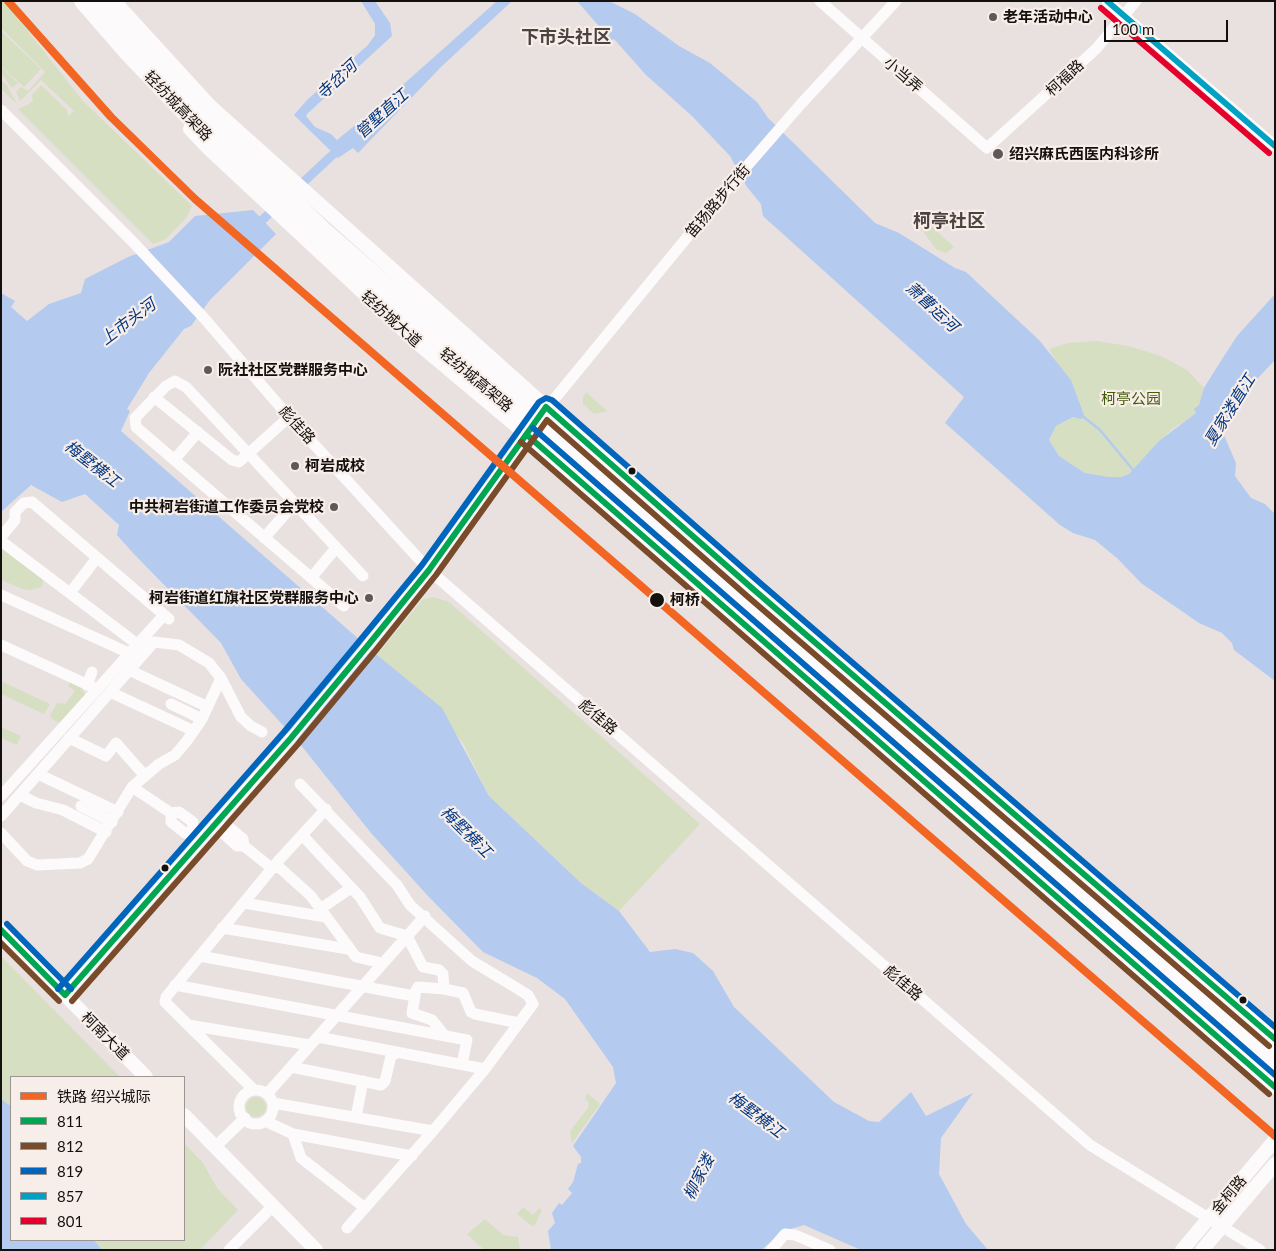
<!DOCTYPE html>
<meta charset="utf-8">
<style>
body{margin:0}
#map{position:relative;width:1276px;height:1251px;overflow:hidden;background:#e8e1e0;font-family:Lato,"Noto Sans SC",sans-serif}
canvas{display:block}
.frame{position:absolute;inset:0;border:2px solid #13100e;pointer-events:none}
.legend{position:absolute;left:10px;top:1076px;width:175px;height:165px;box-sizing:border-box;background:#f8eee9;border:1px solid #9c9591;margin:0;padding:6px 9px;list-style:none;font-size:15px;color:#13100e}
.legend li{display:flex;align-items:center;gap:10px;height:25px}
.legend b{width:25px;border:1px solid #9c9591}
.scale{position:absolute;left:1104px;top:20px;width:124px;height:22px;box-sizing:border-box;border:2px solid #13100e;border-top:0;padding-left:6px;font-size:15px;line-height:18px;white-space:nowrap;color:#13100e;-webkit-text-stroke:4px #f8eee9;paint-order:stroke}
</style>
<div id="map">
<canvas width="1276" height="1251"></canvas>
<div class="frame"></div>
<ul class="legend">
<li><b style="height:6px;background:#f26522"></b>铁路 绍兴城际</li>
<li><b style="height:6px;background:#00a651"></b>811</li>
<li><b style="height:6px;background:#7a4b2a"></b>812</li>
<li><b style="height:6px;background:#0065bd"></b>819</li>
<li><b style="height:6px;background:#01a1c4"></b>857</li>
<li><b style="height:6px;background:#e4002b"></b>801</li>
</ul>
<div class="scale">100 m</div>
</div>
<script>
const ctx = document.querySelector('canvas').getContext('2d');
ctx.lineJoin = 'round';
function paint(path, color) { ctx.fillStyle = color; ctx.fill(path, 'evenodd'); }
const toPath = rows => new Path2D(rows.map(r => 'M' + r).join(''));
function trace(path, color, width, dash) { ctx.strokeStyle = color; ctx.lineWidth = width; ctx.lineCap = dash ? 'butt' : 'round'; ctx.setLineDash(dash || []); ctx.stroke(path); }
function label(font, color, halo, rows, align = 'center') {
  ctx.font = font + ' Lato,"Noto Sans SC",sans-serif'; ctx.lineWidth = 4.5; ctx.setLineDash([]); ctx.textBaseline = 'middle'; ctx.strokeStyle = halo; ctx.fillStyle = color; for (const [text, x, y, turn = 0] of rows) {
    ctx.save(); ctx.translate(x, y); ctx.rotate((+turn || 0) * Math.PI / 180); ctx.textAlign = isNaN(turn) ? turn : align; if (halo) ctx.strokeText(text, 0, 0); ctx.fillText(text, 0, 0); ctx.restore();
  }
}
const green = toPath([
 [1,1,4,1,83,101,192,206,186,218,166,239,153,244,18,109,29,104,33,101,32,95,41,85,67,110,68,116,74,111,41,80,20,101,16,92,21,87,28,91,45,72,1,28],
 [1,31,41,69,24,87,1,66],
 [1,67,18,83,12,88,1,73],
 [1,81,6,84,17,104,1,89],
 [927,222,954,247,946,253,937,250,921,229],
 [1097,341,1128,346,1161,356,1187,370,1204,388,1197,413,1171,430,1129,474,1121,477,1095,477,1085,473,1059,456,1049,440,1056,426,1074,417,1071,380,1058,365,1049,349,1068,343],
 [586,392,607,411,594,414,583,404,583,397],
 [1,549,6,549,43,579,42,587,31,590,23,589,1,580],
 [434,597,449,602,700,824,619,911,581,883,489,796,462,741,377,655,423,599],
 [71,681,79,684,85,695,60,723,52,719,50,715,57,703,65,704,75,691,68,686],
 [3,682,50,704,44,714,1,694],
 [1,727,21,736,17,745,1,738],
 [1,956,120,1077,11,1077,11,1106,1,1099],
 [587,1093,600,1104,572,1143,570,1131,588,1108,589,1103,585,1098],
 '246 1107a10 10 0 1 1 20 0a10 10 0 1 1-20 0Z',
 [184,1143,203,1163,217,1188,238,1210,200,1250,102,1250,94,1240,184,1240],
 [523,1207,533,1215,539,1208,542,1210,535,1225,532,1226,517,1214],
 [485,1219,503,1235,518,1237,520,1250,484,1250,467,1234]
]);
const water = toPath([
 [361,1,375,1,390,23,392,36,307,114,306,116,315,127,331,134,337,140,387,99,497,1,512,1,442,66,358,153,353,148,338,158,294,115,306,101,368,45,375,35,375,24],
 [577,1,609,1,635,14,679,46,710,63,757,102,768,118,875,223,899,233,955,268,966,272,1039,340,1071,380,1084,415,1081,419,1073,417,1056,426,1049,440,1059,456,1085,473,1108,477,1121,477,1129,474,1159,441,1196,413,1194,409,1199,405,1204,388,1217,367,1237,336,1275,294,1275,360,1259,377,1223,433,1236,463,1235,476,1251,498,1265,504,1275,514,1275,681,1234,650,1232,643,1222,633,1199,623,1141,583,1118,559,1095,540,1073,533,1060,525,945,423,964,397,763,216,761,204,747,187,730,156,692,116,646,75,614,39,611,40],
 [253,210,276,234,210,300,191,326,184,329,149,373,127,409,130,411,121,431,377,655,442,708,489,796,581,883,619,911,650,952,675,949,693,953,713,971,734,1007,834,1102,869,1121,879,1122,911,1092,926,1116,973,1093,941,1138,939,1174,966,1224,988,1250,861,1250,804,1225,784,1231,761,1250,551,1250,548,1231,555,1223,552,1213,559,1203,562,1205,572,1193,568,1189,573,1182,578,1164,581,1163,581,1157,573,1146,616,1083,613,1067,565,999,537,978,483,952,428,896,371,833,300,744,241,679,221,643,132,552,117,535,119,525,85,494,62,502,31,485,1,512,1,293,15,301,11,307,27,321,49,304,81,293,85,279,128,257,169,242,195,216],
 [1,1099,11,1106,11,1240,94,1240,102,1250,1,1250]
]);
const stream = toPath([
 [1081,415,1100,430,1134,471]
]);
const canal = toPath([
 [296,189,341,147],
 [257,225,277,206]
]);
const minor = toPath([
 [820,1,987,148,1096,49,1136,1],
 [1107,1,1275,146],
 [1,110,132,241,204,318,289,417,429,570,1090,1145,1260,1250],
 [154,397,232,460,239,462,289,417],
 [542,414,721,196,801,104,896,1],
 [174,460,198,432],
 [1,537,15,520,15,512,24,503,32,502,169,619],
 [264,538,294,504],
 [1,541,137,644],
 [311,578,336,548],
 [70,593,96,559],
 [1,595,129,653],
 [344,606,136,427,135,418,166,386,175,381,186,387,363,576],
 [1,645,97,689],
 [129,670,208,707],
 [87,685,92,672],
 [110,692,194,731],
 [171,704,202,719],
 [69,738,106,756,116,743,145,776],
 [38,774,118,812],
 [300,784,397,885,410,905,472,961,528,995,533,1004,485,1069,433,1131,347,1228],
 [132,787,171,813],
 [20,795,36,803,63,810,106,832],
 [1,796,164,615],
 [81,806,112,822],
 [179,812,193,822,192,831,185,833,171,822,171,813,179,812],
 [1,816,154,642,179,645,209,663,221,678,241,717,251,726,262,732],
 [230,828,243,839,244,846,237,846,224,834,223,829,230,828],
 [1,833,27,861,37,865,80,863,88,859,132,787,159,764,175,755,186,742,202,719,221,678],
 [302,835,360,897,380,928,407,936,423,967,439,970,443,974,444,989,463,993,471,1012,475,1014,519,1023],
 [244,846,269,866,280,868,311,896,356,957,382,963],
 [244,903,325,917],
 [320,909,351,888],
 [222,928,348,949],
 [200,956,414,996],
 [175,985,467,1040,462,1064],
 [444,989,418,987,416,990,412,1013,432,1020,445,1036],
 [65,995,291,738,369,644,429,570,531,429],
 [188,1025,310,1045],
 [318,1037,485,1069],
 [291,1067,381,1085,385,1081,391,1056,398,1052],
 [254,1090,165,1002,166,997,279,860,326,809],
 '239 1107a17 17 0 1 1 34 0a17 17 0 1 1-34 0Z',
 [267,1094,425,916],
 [273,1103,433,1131],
 [356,1117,363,1081],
 [265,1121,293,1134,412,1156],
 [293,1134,301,1158,365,1208],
 [215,1147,245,1118],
 [229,1250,273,1206],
 [771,1250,785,1234,795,1235,830,1250]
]);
const major = toPath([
 [114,1,210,106,546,407,753,589,1275,1039],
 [190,129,209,149,416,342,527,435,1275,1087],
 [1,930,146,1077],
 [184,1115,316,1250],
 [1182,1250,1275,1140],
 [1202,1250,1275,1164]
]);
const highway = toPath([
 [82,1,127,53,194,123,399,315,626,508,1275,1073],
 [100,1,205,114,324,230,1275,1053]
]);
const bus1 = toPath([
 [527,435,1275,1087],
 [1,930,65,995],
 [65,995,291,738,369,644,429,570,546,407,753,589,1275,1039]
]);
const bus2 = toPath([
 [521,442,1269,1094],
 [1,943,59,1001],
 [72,1001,298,744,376,650,436,575,547,420,747,596,1269,1046]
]);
const bus3 = toPath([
 [533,428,1275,1075],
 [7,924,71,989],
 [58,989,284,732,362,638,422,565,539,402,546,398,552,400,759,582,1275,1027]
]);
const bus4 = toPath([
 [1107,1,1275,146]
]);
const bus5 = toPath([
 [1101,8,1269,153]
]);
const rail1 = toPath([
 [8,1,111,117,195,199,1275,1136]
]);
const markers = [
 [993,17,5,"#5e5958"],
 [998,154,6,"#5e5958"],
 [208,370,5,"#5e5958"],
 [295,466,5,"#5e5958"],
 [632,471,4.5,"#13100e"],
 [334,507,5,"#5e5958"],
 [369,598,5,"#5e5958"],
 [657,600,8,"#13100e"],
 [165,868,4.5,"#13100e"],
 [1243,1000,4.5,"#13100e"]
];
const poiNames = [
 ["老年活动中心",1003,17],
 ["绍兴麻氏西医内科诊所",1009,154],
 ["阮社社区党群服务中心",218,370],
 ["柯岩成校",305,466],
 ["中共柯岩街道工作委员会党校",324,507,"right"],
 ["柯岩街道红旗社区党群服务中心",359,598,"right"]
];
const streetNames = [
 ["小当弄",903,75,41],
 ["柯福路",1065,78,-43],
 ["轻纺城高架路",178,106,46],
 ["笛扬路步行街",718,201,-50],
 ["轻纺城大道",391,319,42],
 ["轻纺城高架路",476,380,40],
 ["彪佳路",297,425,48],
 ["彪佳路",598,717,41],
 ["彪佳路",903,983,41],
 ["柯南大道",105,1036,45],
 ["金柯路",1229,1195,-50]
];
const parkNames = [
 ["柯亭公园",1131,399]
];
const stopNames = [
 ["柯桥",670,600]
];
const waterNames = [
 ["寺岔河",337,80,-43],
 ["管墅直江",382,114,-42],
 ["萧曹运河",932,307,43],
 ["上市头河",128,322,-37],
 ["夏家溇直江",1230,410,-58],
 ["梅墅横江",92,464,38],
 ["梅墅横江",466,832,45],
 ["梅墅横江",756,1115,37],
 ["柳家溇",699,1177,-63]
];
const quarterNames = [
 ["下市头社区",566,37],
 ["柯亭社区",949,221]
];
paint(green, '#d6dfc2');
paint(water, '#b4caef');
trace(stream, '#b4caef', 2.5);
trace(canal, '#b4caef', 9);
trace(minor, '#fcfafa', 11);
trace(major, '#fcfafa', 14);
trace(highway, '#fcfafa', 16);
trace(bus1, '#00a651', 6);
trace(bus2, '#7a4b2a', 6);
trace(bus3, '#0065bd', 6);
trace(bus4, '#01a1c4', 6);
trace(bus5, '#e4002b', 6);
trace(rail1, '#f26522', 8);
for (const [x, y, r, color] of markers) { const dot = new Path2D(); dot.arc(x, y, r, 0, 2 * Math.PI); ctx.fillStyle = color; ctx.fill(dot); trace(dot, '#f8eee9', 2); }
label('bold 15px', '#13100e', '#f8eee9', poiNames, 'left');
label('15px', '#13100e', '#f8eee9', streetNames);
label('15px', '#415b06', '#f8eee9', parkNames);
label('bold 15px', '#13100e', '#f8eee9', stopNames, 'left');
label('italic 16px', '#023680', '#f8eee9', waterNames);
label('bold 18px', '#4c433f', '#f8eee9', quarterNames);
</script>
